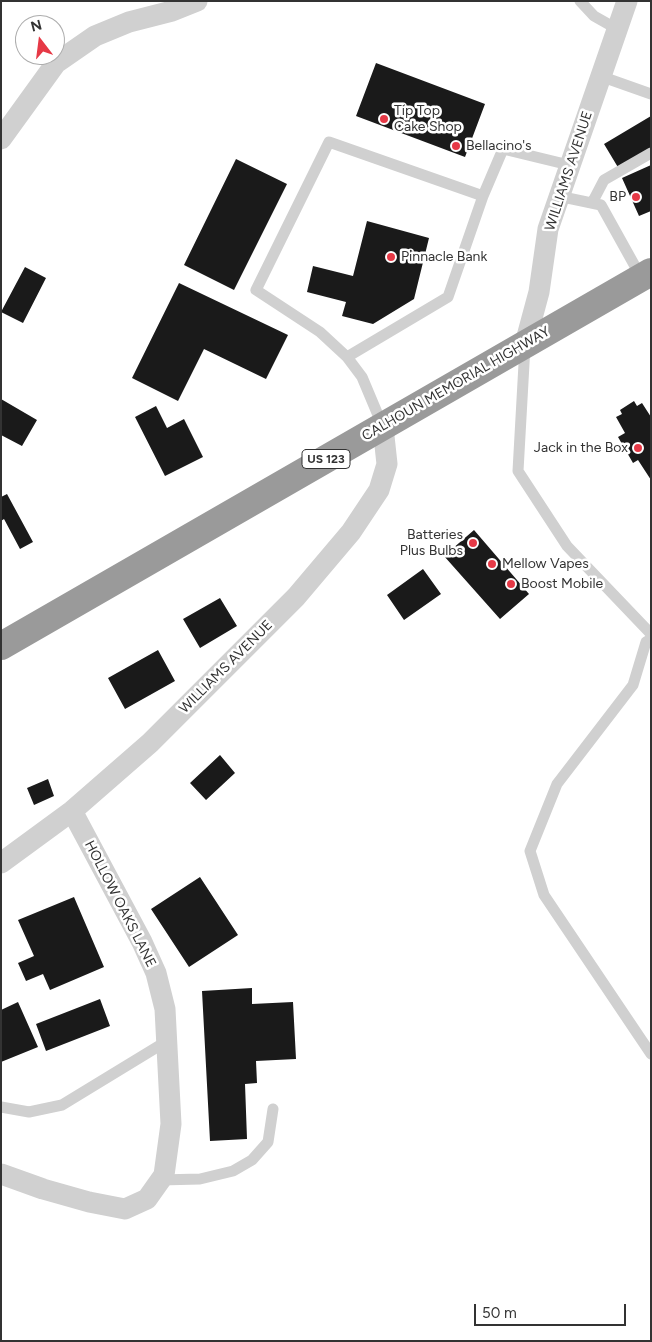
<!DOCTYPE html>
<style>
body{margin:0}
#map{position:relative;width:652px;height:1342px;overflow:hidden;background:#fff;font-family:Figtree,sans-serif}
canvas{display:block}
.frame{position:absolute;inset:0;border:2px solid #333;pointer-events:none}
.north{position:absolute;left:15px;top:15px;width:50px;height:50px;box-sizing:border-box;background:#fff;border:1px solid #adadad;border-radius:50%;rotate:345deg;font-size:14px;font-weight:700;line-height:20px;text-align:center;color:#333}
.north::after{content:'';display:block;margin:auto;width:18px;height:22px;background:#e63946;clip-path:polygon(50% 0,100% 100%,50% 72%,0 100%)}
.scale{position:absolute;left:474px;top:1304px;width:152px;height:22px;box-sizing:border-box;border:2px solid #333;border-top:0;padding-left:6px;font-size:15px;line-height:18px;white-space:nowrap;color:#333;-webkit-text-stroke:4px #fff;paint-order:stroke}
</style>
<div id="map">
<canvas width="652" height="1342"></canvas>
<div class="frame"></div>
<div class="north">N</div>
<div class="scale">50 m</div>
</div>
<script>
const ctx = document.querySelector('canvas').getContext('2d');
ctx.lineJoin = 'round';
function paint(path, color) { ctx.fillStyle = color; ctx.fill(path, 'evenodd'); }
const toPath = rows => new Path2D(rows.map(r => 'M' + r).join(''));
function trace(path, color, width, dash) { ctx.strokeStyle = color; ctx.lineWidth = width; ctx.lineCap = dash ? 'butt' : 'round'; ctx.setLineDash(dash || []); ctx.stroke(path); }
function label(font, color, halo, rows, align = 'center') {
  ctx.font = font + ' Figtree,sans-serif'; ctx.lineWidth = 5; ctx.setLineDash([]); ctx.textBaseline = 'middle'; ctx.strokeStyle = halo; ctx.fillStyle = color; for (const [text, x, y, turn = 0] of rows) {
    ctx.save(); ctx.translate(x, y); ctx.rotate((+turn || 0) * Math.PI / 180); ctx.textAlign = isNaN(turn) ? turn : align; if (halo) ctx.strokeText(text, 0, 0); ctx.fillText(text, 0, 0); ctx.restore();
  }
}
const building = toPath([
 [376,63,485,104,465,157,356,116],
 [651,116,651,150,619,169,604,144],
 [236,159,287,184,234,290,184,265],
 [651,165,651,211,639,216,622,178],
 [367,221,429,238,414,299,373,324,342,316,346,302,307,292,313,266,353,276],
 [25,267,46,278,23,323,1,312],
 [179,283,288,335,266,379,204,349,178,401,132,378],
 [1,399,37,420,22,446,1,435],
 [634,401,637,406,642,403,651,417,651,480,638,460,633,463,618,437,625,433,616,417,622,414,620,410],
 [156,406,167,428,184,419,203,457,165,476,135,417],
 [7,494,33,542,20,549,4,519,1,521,1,497],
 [474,530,529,594,500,619,444,556],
 [423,569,441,594,404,620,387,595],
 [220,598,237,626,200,648,183,619],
 [158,650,175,681,125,709,108,678],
 [220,755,235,773,206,800,190,783],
 [48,779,54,796,34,805,27,788],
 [200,877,238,935,189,967,151,909],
 [74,897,104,967,50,990,43,974,26,981,18,963,34,956,18,920],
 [252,988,252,1004,293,1002,296,1059,256,1061,257,1083,245,1084,247,1139,210,1141,202,991],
 [100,999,110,1026,46,1051,36,1024],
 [18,1002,38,1047,1,1062,1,1010]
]);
const lane = toPath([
 [580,1,594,16,617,29],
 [600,76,651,94],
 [558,196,601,205,641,277],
 [592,203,604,180,651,153],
 [525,346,518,471,567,546,651,634],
 [347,357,448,297,483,196],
 [383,427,362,377,347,357,320,332,256,290,329,142,483,196,503,149,569,165],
 [651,639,646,642,633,685,557,784,530,851,544,895,651,1054],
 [1,1107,29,1112,62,1105,167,1041],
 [160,1180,200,1179,233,1171,252,1160,268,1142,273,1109]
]);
const street = toPath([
 [1,139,56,63,95,36,129,22,172,11,197,1],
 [525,344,539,292,548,229,627,1],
 [1,863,72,811,150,743,296,597,351,532,379,490,387,464,383,427],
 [1,1174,43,1189,89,1202,125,1209,147,1199,164,1175,171,1124,165,1009,156,973,142,942,72,811]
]);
const highway = toPath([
 [1,646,651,272]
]);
const markers = [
 [384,119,5,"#e63946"],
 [456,146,5,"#e63946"],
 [636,197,5,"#e63946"],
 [391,257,5,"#e63946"],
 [638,448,5,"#e63946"],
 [473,543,5,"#e63946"],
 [492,564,5,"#e63946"],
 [511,584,5,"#e63946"]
];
const shields = [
 [326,459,48]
];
const shieldNames = [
 ["US 123",326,459]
];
const poiNames = [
 ["Tip Top",394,111],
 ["Cake Shop",394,127],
 ["Bellacino's",466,146],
 ["BP",626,197,"right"],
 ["Pinnacle Bank",401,257],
 ["Jack in the Box",628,448,"right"],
 ["Batteries",463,535,"right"],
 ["Plus Bulbs",463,551,"right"],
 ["Mellow Vapes",502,564],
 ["Boost Mobile",521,584]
];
const streetNames = [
 ["WILLIAMS AVENUE",569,171,-72],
 ["CALHOUN MEMORIAL HIGHWAY",456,384,-30],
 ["WILLIAMS AVENUE",226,667,-45],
 ["HOLLOW OAKS LANE",120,904,63]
];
paint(building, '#1a1a1a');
trace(lane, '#d0d0d0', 11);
trace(street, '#d0d0d0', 21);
trace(highway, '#9a9a9a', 28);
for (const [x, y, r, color] of markers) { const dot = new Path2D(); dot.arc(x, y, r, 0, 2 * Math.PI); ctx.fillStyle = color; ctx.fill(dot); trace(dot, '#fff', 2); }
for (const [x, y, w] of shields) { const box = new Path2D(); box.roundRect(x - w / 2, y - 9.5, w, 19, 4); ctx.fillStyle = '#fff'; ctx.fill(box); trace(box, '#333', 1); }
label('bold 12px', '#333', null, shieldNames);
label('14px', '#333', '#fff', poiNames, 'left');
label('14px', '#333', '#fff', streetNames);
</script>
